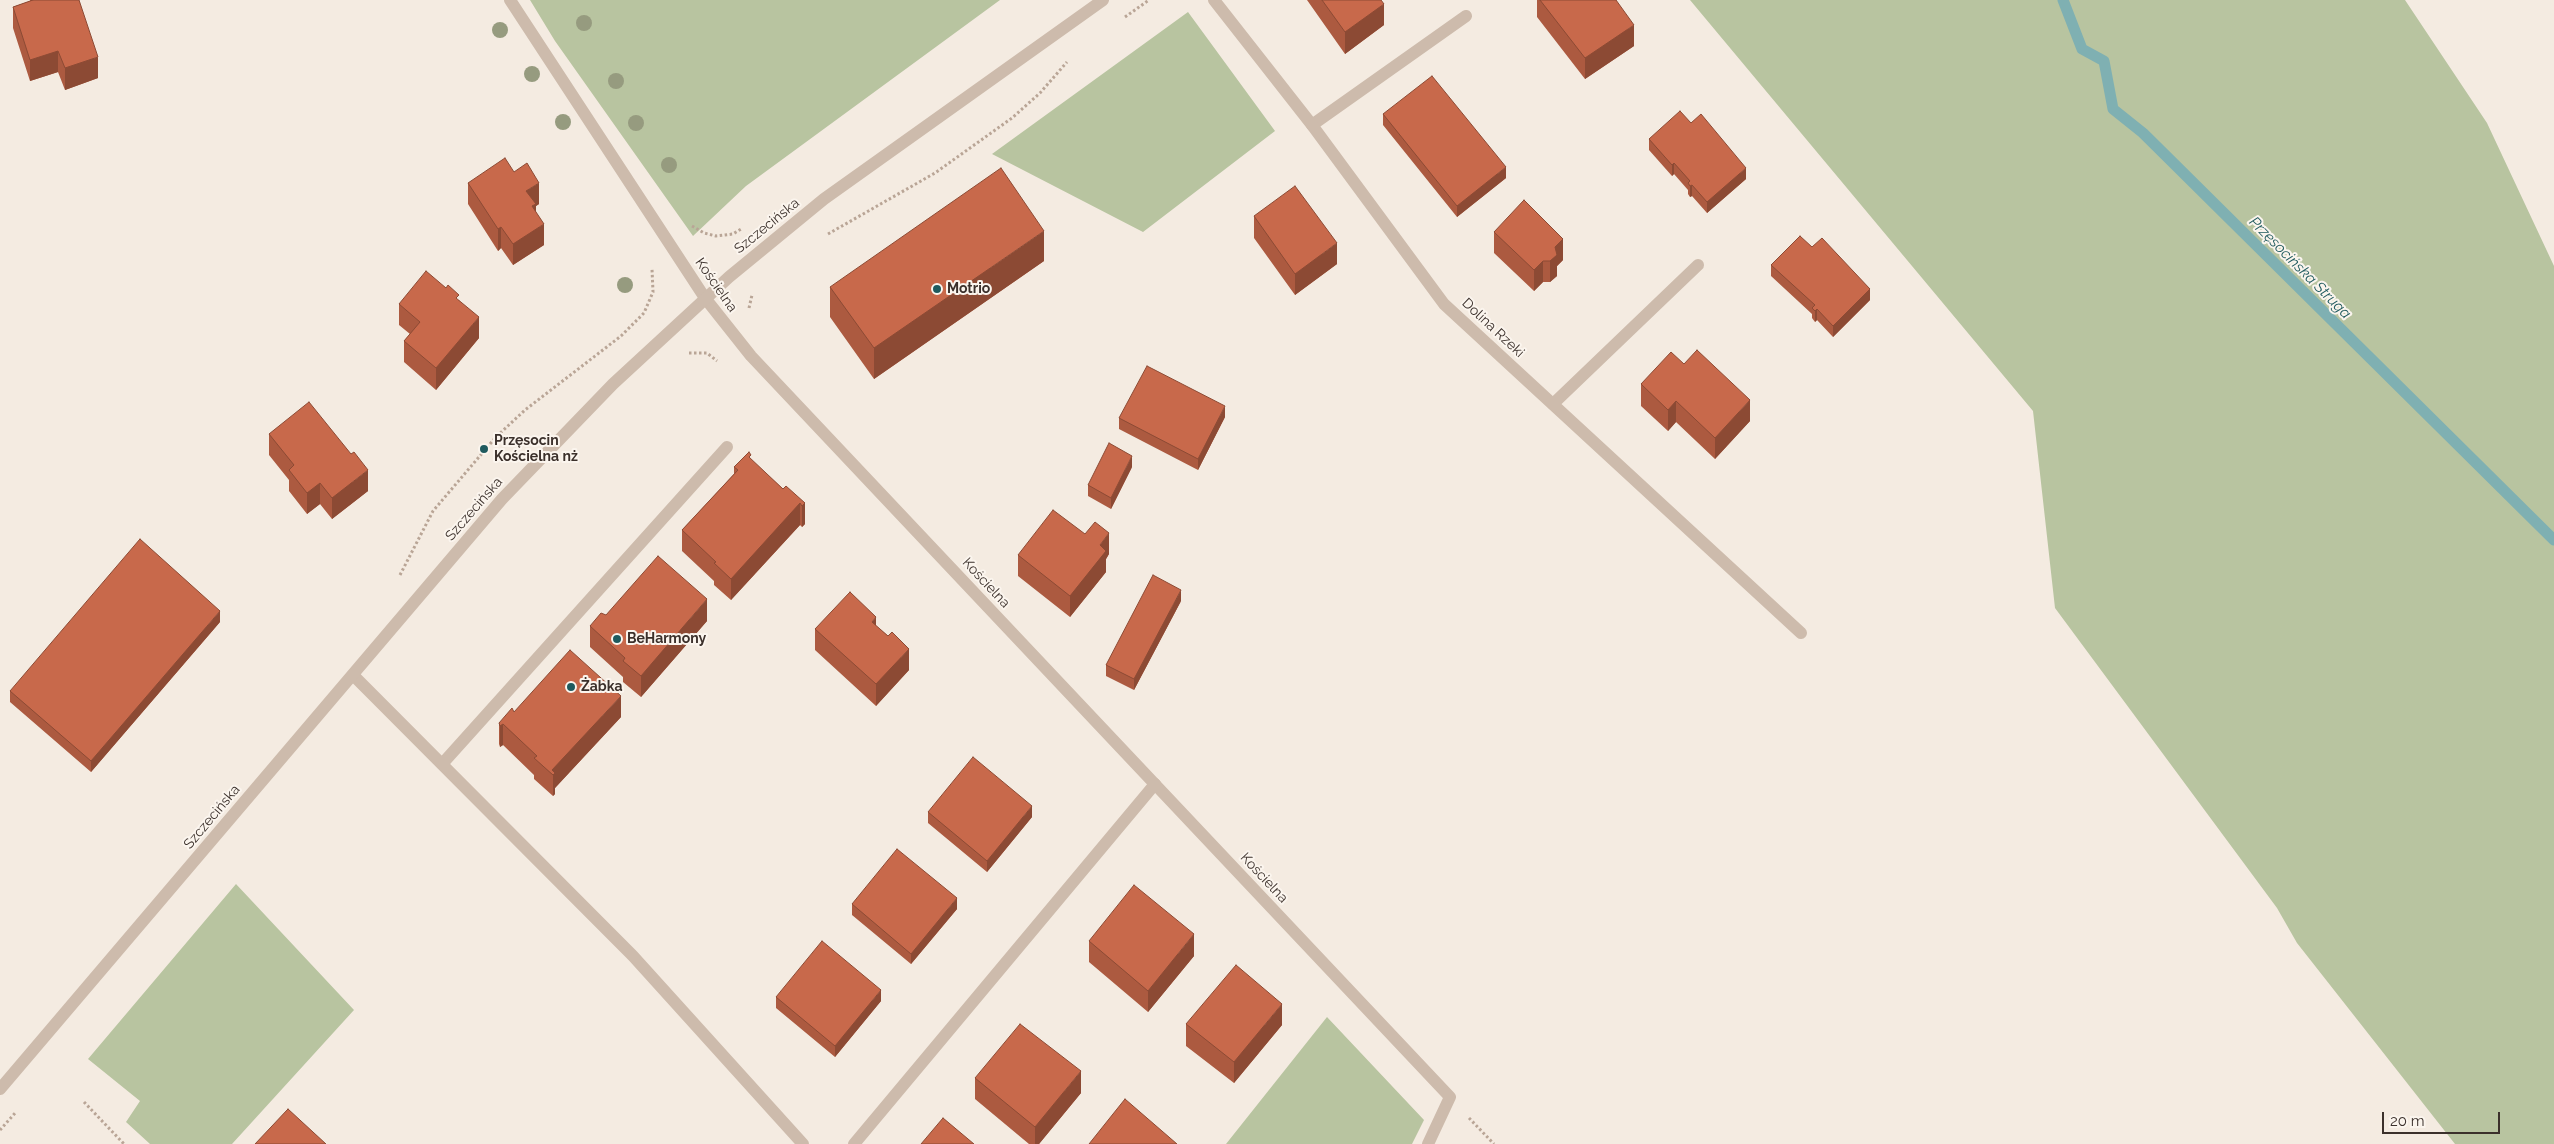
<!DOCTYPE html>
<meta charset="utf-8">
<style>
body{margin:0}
#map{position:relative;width:2554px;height:1144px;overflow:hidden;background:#f4ebe1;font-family:Raleway,sans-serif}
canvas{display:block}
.scale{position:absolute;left:2382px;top:1112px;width:118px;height:22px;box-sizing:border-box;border:2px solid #3b302b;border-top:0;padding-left:6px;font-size:15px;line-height:18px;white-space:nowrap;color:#3b302b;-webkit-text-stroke:4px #fbf5ee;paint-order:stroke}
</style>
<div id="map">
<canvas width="2554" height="1144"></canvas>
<div class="scale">20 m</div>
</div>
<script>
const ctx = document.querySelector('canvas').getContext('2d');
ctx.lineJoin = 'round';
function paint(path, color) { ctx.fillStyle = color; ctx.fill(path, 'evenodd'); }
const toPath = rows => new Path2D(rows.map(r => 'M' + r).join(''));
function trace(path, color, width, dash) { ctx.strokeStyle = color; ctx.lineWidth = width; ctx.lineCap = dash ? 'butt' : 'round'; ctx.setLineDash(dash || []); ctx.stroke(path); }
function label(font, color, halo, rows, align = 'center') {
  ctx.font = font + ' Raleway,sans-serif'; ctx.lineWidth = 4; ctx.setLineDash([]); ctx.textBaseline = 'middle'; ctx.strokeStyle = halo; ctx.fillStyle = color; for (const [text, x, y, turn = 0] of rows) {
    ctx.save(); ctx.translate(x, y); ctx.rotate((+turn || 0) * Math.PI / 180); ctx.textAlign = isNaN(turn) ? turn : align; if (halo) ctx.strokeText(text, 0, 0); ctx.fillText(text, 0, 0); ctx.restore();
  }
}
const green = toPath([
 [530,0,1000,0,746,186,693,236,555,41],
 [1690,0,2405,0,2487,123,2554,266,2554,1144,2455,1144,2297,943,2277,908,2055,608,2033,411],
 [1188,12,1275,131,1143,232,992,154],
 [236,884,354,1010,232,1144,150,1144,126,1122,140,1101,88,1059],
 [1327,1017,1424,1120,1412,1144,1226,1144]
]);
const stream = toPath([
 [2063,0,2082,49,2104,61,2113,109,2143,133,2554,540]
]);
const path = toPath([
 [1125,17,1149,0],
 [692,226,704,233,716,236,733,234,741,229],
 [828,234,935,173,1012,118,1040,93,1067,62],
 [749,308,752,295],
 [689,353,707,353,717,361],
 [400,575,433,511,496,437,525,410,621,336,644,313,653,292,652,269],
 [84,1102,124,1144],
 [1469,1118,1494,1144],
 [0,1130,16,1112]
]);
const service = toPath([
 [1312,125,1466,16],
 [1553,404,1698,265],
 [353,675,633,956,803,1144],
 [443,763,727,447],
 [854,1144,1155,784]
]);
const minor = toPath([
 [510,0,705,298,751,356,1450,1097,1428,1144],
 [1214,0,1312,125,1444,304,1801,633]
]);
const tertiary = toPath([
 [0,1089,502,499,613,384,729,277,824,199,1103,0]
]);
const trees = [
 [584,23],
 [500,30],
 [532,74],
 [616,81],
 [563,122],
 [636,123],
 [669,165],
 [625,285]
];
const wall = toPath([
 [30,0,79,0,98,78,65,90,58,72,30,81,13,28,13,7,30,1],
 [1307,0,1381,0,1384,25,1345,54],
 [1537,0,1616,0,1634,46,1585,79,1537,17],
 [1383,114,1506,178,1457,217,1383,125],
 [1691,123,1746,179,1707,213,1692,196,1690,197,1688,194,1688,190,1674,174,1672,176,1649,150,1649,139],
 [514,172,539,204,536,206,536,212,544,245,513,265,501,248,498,251,468,204,468,183],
 [1254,216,1337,264,1295,295,1254,238],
 [1494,232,1563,260,1557,266,1557,276,1550,282,1543,282,1534,291,1494,253],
 [1812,247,1870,300,1833,337,1817,320,1815,322,1812,318,1812,314,1771,276,1771,265],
 [1044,261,874,379,830,317,830,287],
 [459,300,479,338,436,390,404,362,404,341,410,334,399,325,399,304],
 [1684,364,1750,421,1715,459,1676,422,1668,431,1641,406,1641,384],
 [1225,417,1198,470,1119,429,1119,418],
 [269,434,368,491,332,519,320,504,307,514,289,491,289,480,269,455],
 [751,460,783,489,805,503,805,524,802,527,800,525,731,600,714,585,714,581,682,551,682,530,734,474,734,467],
 [1132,467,1111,509,1088,496,1088,485],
 [1109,554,1106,559,1106,572,1070,617,1018,576,1018,555],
 [1181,601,1134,690,1106,676,1106,665],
 [606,615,707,621,641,697,623,682,623,677,590,647,590,626],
 [220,622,91,772,10,702,10,691],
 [876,626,888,636,909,670,876,706,815,650,815,629],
 [514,712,621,717,555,788,555,794,553,796,534,779,534,775,503,745,500,747,499,744,499,723],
 [928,812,1032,817,987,872,928,823],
 [852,904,957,909,911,964,852,915],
 [1089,941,1194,956,1148,1012,1089,962],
 [776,997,881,1001,835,1057,776,1008],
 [1186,1024,1282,1025,1234,1083,1186,1046],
 [975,1078,1081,1093,1039,1144,1029,1144,975,1099]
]);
const shadedWall = toPath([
 [1384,4,1384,25,1345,54,1345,32],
 [1634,25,1634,46,1585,79,1585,58],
 [58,51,58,72,30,81,30,60],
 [98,57,98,78,65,90,65,68],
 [1674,163,1674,174,1672,176,1672,165],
 [1506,167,1506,178,1457,217,1457,206],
 [1746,168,1746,179,1707,213,1707,202],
 [539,183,539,204,536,206,536,226,526,191],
 [1692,185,1692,196,1690,197,1690,186],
 [544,224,544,245,513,265,513,244],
 [501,227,501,248,498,251,498,229],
 [1044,231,1044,261,874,379,874,348],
 [1563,239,1563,260,1557,266,1557,276,1550,282,1550,261,1555,247],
 [1337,243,1337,264,1295,295,1295,274],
 [1543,261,1543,282,1534,291,1534,270],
 [1870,289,1870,300,1833,337,1833,326],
 [1817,309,1817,320,1815,322,1815,311],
 [479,317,479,338,436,390,436,368],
 [1750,400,1750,421,1715,459,1715,438],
 [1676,401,1676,422,1668,431,1668,410],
 [1225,406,1225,417,1198,470,1198,459],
 [1132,456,1132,467,1111,509,1111,498],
 [368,470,368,491,332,519,332,498],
 [320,483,320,504,307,514,307,493],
 [800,503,800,525,731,600,731,579],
 [805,503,805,524,802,527,802,506],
 [1109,533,1109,554,1106,559,1106,572,1070,617,1070,596,1100,545],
 [1181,590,1181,601,1134,690,1134,679],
 [707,599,707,621,641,697,641,676],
 [220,611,220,622,91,772,91,761],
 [876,617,876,639,872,622],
 [909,649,909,670,876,706,876,684],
 [621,696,621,717,555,788,555,794,553,796,553,775,552,770],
 [503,724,503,745,500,747,500,726],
 [1032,806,1032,817,987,872,987,861],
 [957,898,957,909,911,964,911,954],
 [1194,934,1194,956,1148,1012,1148,991],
 [881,990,881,1001,835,1057,835,1046],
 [1282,1004,1282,1025,1234,1083,1234,1062],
 [1081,1071,1081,1093,1039,1144,1035,1144,1035,1127]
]);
const building = toPath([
 [33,0,79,0,98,57,65,68,58,51,30,60,13,7,33,0],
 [1322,0,1381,0,1384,4,1345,32,1322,0],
 [1540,0,1616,0,1634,25,1585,58,1540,0],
 [1432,76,1506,167,1457,206,1383,114,1432,76],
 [1680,111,1691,123,1701,114,1746,168,1707,202,1692,185,1690,186,1688,183,1690,181,1674,163,1672,165,1649,139,1680,111],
 [505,158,514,172,527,163,539,183,526,191,536,204,532,206,544,224,513,244,501,227,498,229,468,183,505,158],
 [1001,168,1044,231,874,348,830,287,1001,168],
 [1295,186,1337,243,1295,274,1254,216,1295,186],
 [1524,200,1563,239,1555,247,1557,255,1550,261,1543,261,1534,270,1494,232,1524,200],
 [1800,236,1812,247,1822,238,1870,289,1833,326,1817,309,1815,311,1812,308,1815,305,1771,265,1800,236],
 [426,271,446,288,448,285,459,295,456,298,479,317,436,368,404,341,420,322,399,304,426,271],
 [1697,350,1750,400,1715,438,1676,401,1668,410,1641,384,1671,352,1684,364,1697,350],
 [1147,366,1225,406,1198,459,1119,418,1147,366],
 [309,402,351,454,354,452,368,470,332,498,320,483,307,493,289,470,294,465,269,434,309,402],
 [1109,443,1132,456,1111,498,1088,485,1109,443],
 [749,452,751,455,749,457,783,489,786,486,805,503,802,506,800,503,731,579,714,563,716,562,682,530,738,470,734,467,749,452],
 [1053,510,1085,534,1095,522,1109,533,1100,545,1106,551,1070,596,1018,555,1053,510],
 [140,539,220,611,91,761,10,691,140,539],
 [658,556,707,599,641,676,623,661,625,658,590,626,601,613,606,615,658,556],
 [1153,575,1181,590,1134,679,1106,665,1153,575],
 [850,592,876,617,872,622,888,636,892,632,909,649,876,684,815,629,850,592],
 [570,650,621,696,552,770,555,773,553,775,534,758,537,756,503,724,500,726,499,723,512,708,514,712,570,650],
 [973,757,1032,806,987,861,928,812,973,757],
 [897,849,957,898,911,954,852,904,897,849],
 [1134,885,1194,934,1148,991,1089,941,1134,885],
 [822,941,881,990,835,1046,776,997,822,941],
 [1236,965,1282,1004,1234,1062,1186,1024,1236,965],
 [1020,1024,1081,1071,1035,1127,975,1078,1020,1024],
 [1125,1099,1177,1144,1089,1144,1125,1099],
 [288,1109,326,1144,255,1144,288,1109],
 [943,1118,974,1144,921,1144,943,1118]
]);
const markers = [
 [937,289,5,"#1f5a5e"],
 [484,449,5,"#1f5a5e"],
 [617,639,5,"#1f5a5e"],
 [571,687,5,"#1f5a5e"]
];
const streetNames = [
 ["Szczecińska",767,226,-39],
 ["Kościelna",716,285,55],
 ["Dolina Rzeki",1493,328,43],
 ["Szczecińska",474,509,-49],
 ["Kościelna",986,583,47],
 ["Szczecińska",212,817,-50],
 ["Kościelna",1264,878,47]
];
const poiNames = [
 ["Motrio",947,289],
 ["Przęsocin",494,441],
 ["Kościelna nż",494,457],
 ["BeHarmony",627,639],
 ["Żabka",581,687]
];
const waterNames = [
 ["Przęsocińska Struga",2300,268,45]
];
paint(green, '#b8c4a0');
trace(stream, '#7fb0b2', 11);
trace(path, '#b9a596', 3, [2.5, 2.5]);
trace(service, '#cdbbac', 12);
trace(minor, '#cdbbac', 12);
trace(tertiary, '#cdbbac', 12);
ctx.fillStyle = '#969b7f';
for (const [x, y] of trees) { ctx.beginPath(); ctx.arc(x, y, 8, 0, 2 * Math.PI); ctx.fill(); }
paint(wall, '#ac5a40');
paint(shadedWall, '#8c4a34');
paint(building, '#c8694b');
trace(building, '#8c4a34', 1);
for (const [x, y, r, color] of markers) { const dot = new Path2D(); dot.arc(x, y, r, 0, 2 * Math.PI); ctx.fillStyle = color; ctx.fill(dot); trace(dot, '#fbf5ee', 2); }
label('14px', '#3b302b', '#fbf5ee', streetNames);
label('bold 14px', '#3b302b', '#fbf5ee', poiNames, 'left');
label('italic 15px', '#1f5a5e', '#fbf5ee', waterNames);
</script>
